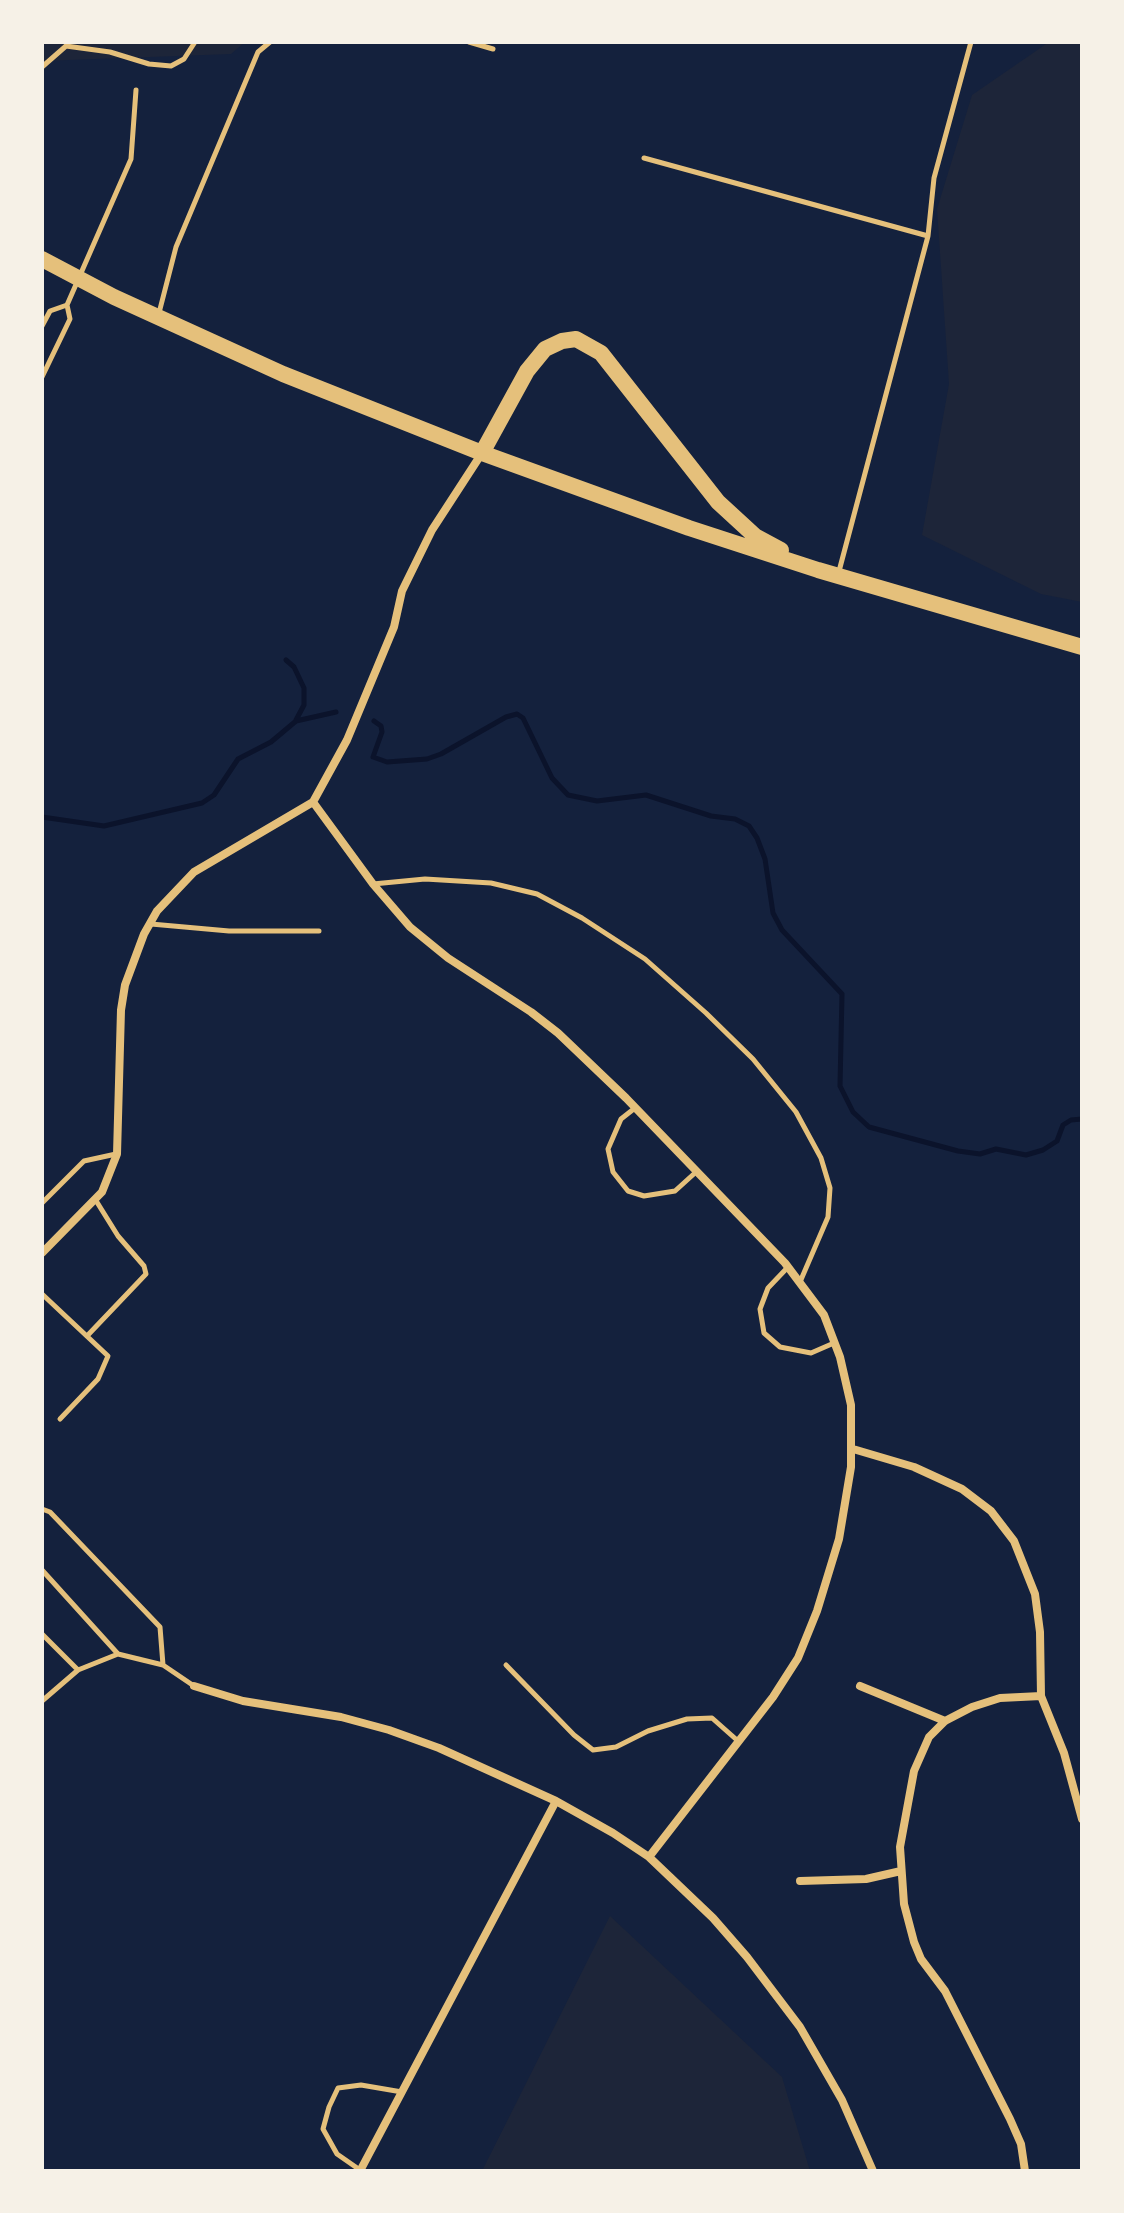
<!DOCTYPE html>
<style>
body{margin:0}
#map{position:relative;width:1124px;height:2213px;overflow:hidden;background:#14213d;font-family:"Noto Sans",sans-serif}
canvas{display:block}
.frame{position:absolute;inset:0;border:44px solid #f6f1e7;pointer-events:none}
</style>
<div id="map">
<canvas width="1124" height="2213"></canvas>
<div class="frame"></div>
</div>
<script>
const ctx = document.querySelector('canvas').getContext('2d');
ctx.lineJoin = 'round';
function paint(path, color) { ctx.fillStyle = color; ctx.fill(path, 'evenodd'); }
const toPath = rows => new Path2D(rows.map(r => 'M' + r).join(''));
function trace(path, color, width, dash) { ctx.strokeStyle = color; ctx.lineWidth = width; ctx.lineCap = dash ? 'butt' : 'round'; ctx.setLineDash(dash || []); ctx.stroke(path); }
const green = toPath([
 [42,42,245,42,231,54,42,61],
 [1049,42,1082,42,1082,602,1041,594,922,535,949,384,937,209,972,95],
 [610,1916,782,2077,810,2171,482,2171]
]);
const stream = toPath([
 [286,660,294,667,304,688,304,705,296,720],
 [374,721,381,726,382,732,373,757,387,762,427,759,441,754,506,717,517,714,523,718,552,778,568,795,597,801,646,795,711,816,735,819,749,826,757,838,765,859,773,913,782,930,842,994,840,1086,853,1112,869,1127,958,1151,980,1154,996,1149,1026,1155,1043,1150,1057,1141,1063,1125,1071,1120,1082,1119],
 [42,817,104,826,202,803,214,795,238,759,271,742,296,721,336,712]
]);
const service = toPath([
 [469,42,493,49],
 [42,67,66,46,110,52,149,64,171,66,184,59,195,42],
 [644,158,928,236,838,575],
 [928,236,934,178,971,42],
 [159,313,176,247,258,52,270,42],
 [42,326,50,311,67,305],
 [42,377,70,319,67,305,131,159,136,90],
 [373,884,425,879,491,883,537,894,582,918,645,959,706,1013,753,1059,796,1112,821,1158,830,1188,828,1217,800,1282],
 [151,924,229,931,319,931],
 [635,1108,621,1119,608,1149,613,1172,628,1191,644,1196,675,1191,696,1172],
 [42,1203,84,1161,116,1154],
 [788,1267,768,1288,760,1309,764,1333,780,1347,811,1353,834,1343],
 [42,1294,108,1356,98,1379,60,1419],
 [87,1336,146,1274,144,1266,118,1236,95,1199],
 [42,1509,50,1512,160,1627,163,1665],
 [42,1570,118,1654],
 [42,1634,78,1670],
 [506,1665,574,1735,593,1750,616,1747,648,1731,687,1719,712,1718,738,1741],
 [42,1701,78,1670,118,1654,163,1665,194,1686],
 [360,2170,337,2154,323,2129,329,2107,338,2088,361,2085,402,2092]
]);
const minor = toPath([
 [313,802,373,884,410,927,448,958,531,1012,558,1033,626,1098,785,1263,824,1315,840,1357,851,1405,851,1467,839,1539,817,1611,798,1658,773,1697,649,1857],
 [42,1253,102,1192,117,1154,121,1010,125,985,144,934,157,911,194,872,313,802,347,740,394,627,402,591,432,530,482,453],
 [853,1449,914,1467,962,1489,991,1511,1014,1541,1035,1594,1040,1632,1041,1696,1064,1753,1082,1819],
 [194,1686,243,1701,341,1717,389,1730,439,1748,556,1801,613,1833,649,1857,713,1918,747,1957,800,2027,842,2100,873,2171],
 [860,1686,945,1721],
 [800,1881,866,1879,901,1871],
 [360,2171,556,1801],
 [1025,2171,1021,2144,1010,2119,945,1991,921,1959,914,1942,904,1904,900,1847,914,1771,929,1737,945,1721,972,1707,1000,1698,1041,1696]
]);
const trunk = toPath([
 [42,259,114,297,283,374,482,453,689,528,818,570,1082,647],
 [482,453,527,371,545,349,562,341,576,339,601,353,718,502,755,536,781,550]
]);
paint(green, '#1d2539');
trace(stream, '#0b132b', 5);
trace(service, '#e5c07b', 5);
trace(minor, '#e5c07b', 8);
trace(trunk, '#e5c07b', 16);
</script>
